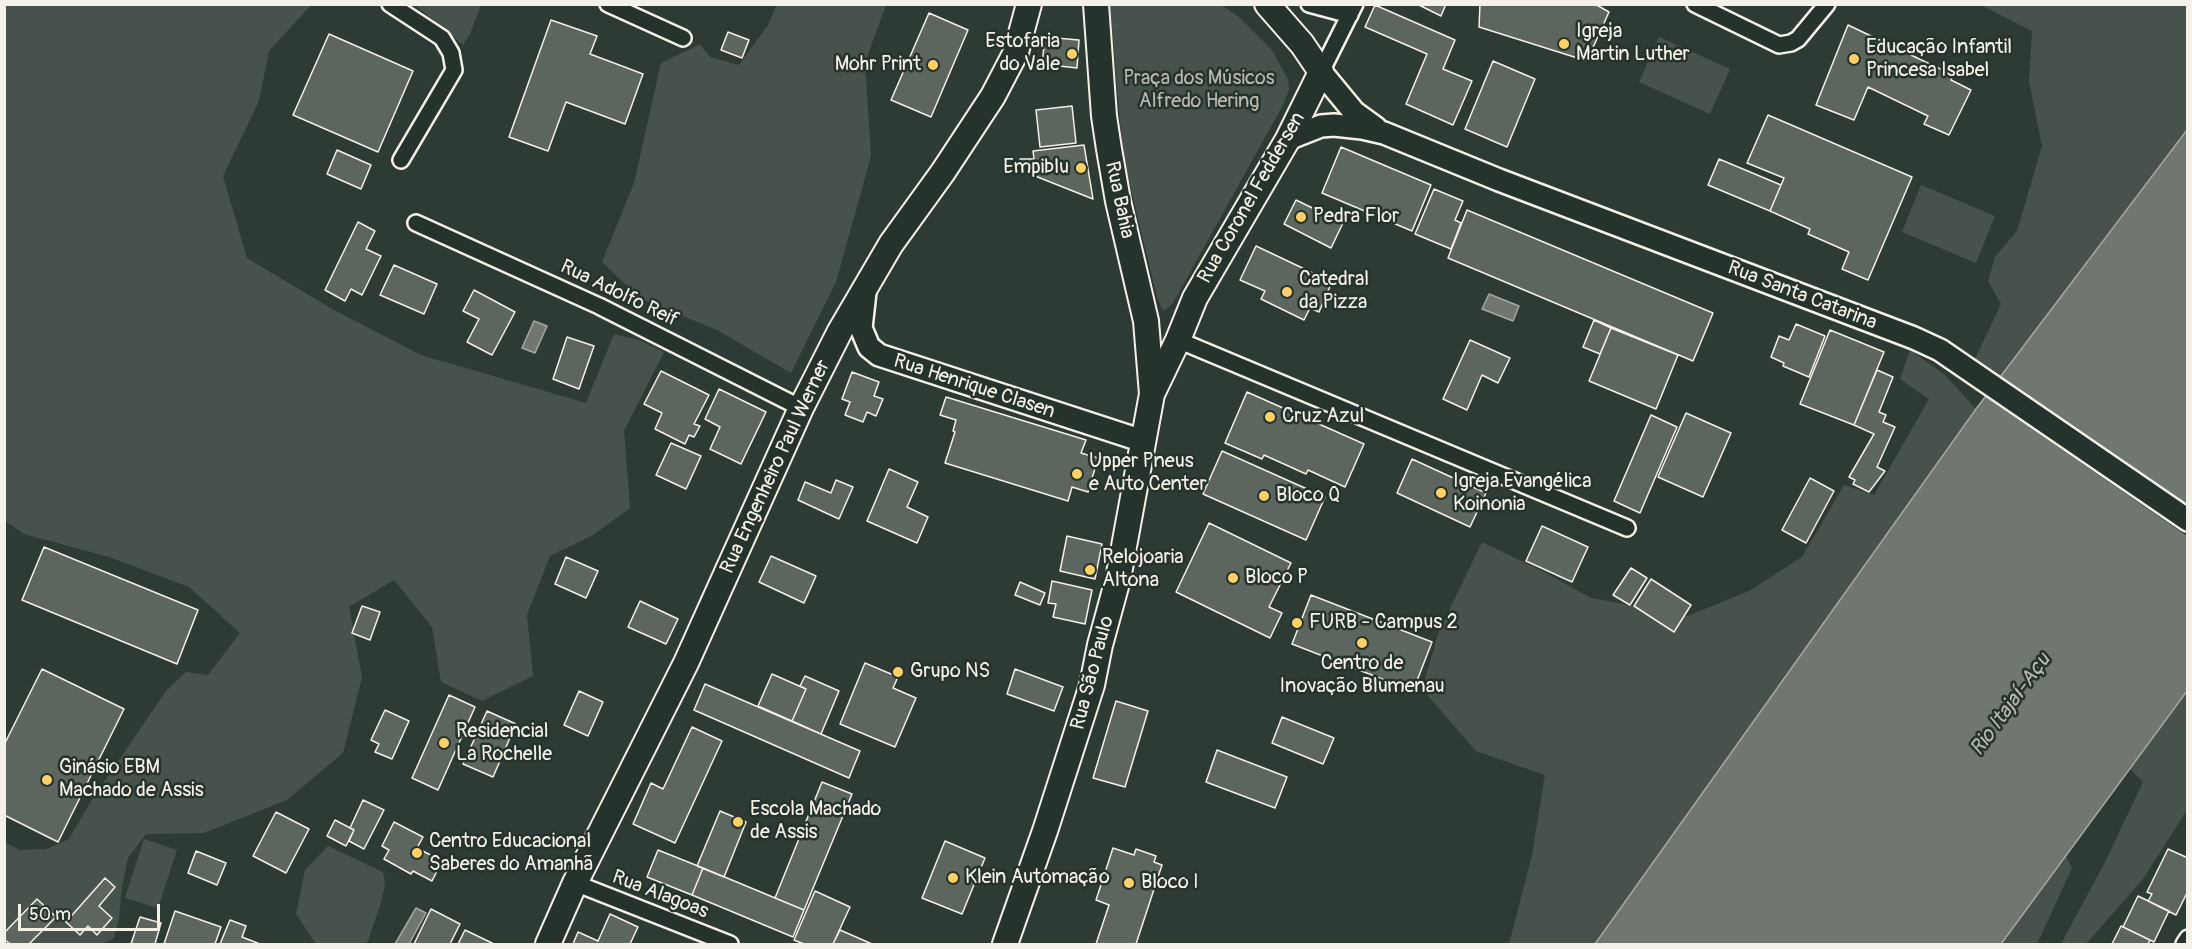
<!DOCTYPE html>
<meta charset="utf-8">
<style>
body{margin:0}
#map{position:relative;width:2192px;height:949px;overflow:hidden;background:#2e3b34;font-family:Pangolin,sans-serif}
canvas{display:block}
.frame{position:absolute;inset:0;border:6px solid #f4f1e8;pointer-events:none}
.scale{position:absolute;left:18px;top:904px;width:142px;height:27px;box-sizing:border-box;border:3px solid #f4f1e8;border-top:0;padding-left:8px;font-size:18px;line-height:21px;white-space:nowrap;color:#f4f1e8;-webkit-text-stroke:4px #26332d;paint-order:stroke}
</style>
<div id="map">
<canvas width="2192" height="949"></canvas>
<div class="frame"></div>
<div class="scale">50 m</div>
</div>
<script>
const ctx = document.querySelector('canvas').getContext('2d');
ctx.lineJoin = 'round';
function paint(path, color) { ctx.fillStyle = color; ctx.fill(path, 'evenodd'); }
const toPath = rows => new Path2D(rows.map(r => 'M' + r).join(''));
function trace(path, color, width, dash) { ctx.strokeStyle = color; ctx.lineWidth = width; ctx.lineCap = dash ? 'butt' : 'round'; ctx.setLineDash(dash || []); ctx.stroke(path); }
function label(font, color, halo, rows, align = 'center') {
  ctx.font = font + ' Pangolin,sans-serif'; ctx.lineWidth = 5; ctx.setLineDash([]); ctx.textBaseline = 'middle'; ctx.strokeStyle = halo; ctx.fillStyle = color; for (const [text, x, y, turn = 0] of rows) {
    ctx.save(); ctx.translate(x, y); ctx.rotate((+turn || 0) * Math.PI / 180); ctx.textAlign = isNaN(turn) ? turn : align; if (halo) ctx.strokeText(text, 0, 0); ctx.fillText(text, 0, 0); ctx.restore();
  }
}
const green = toPath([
 [5,5,311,5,269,51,259,101,223,176,247,258,334,310,421,355,586,403,614,334,639,340,664,352,624,431,630,508,593,535,550,556,527,615,533,676,482,701,441,682,432,627,394,580,349,607,362,677,343,753,287,800,204,833,146,834,128,858,122,886,119,918,114,938,102,944,5,944,4,842,20,850,46,849,69,839,91,801,166,691,186,672,208,675,240,633,189,587,109,557,24,534,5,521],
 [415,5,481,5,470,34,463,45],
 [777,5,886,5,865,62,871,156,836,282,791,373,717,330,641,299,602,262,634,183,661,63,700,44,710,57,739,65,768,25],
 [1110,5,1221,5,1239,17,1271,49,1288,79,1289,90,1283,105,1173,303,1165,310,1162,309,1157,297,1123,156],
 [1981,5,2187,5,2187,130,1999,379,1974,361,2001,304,1988,281,1995,257,2017,231,2042,146,2029,81,2032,31],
 [1659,37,1730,69,1710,114,1639,82],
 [1921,185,1995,216,1976,263,1902,232],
 [1910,350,1944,374,1976,409,1595,944,1509,944,1532,855,1545,775,1476,751,1422,689,1439,631,1482,542,1542,571,1591,598,1688,616,1751,590,1802,557,1844,485,1874,495,1929,399,1900,379],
 [2187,691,2187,810,2143,879,2086,944,2061,944,2105,862,2143,782,2130,769],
 [144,839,177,850,158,908,125,898],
 [328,846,383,872,385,884,381,903,368,941,364,944,316,944,296,914,305,870],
 [2066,856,2072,868,2037,944,2001,944]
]);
const water = toPath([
 [2187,130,2187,691,2001,944,1595,944,1976,409,2187,130],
 [1489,294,1519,306,1513,321,1482,309,1489,294],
 [534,321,547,326,535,353,522,348,534,321],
 [416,908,426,913,409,944,395,944,416,908]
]);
const pier = toPath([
 [1998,375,2187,505,2187,536,1983,395]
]);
const building = toPath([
 [1417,4,1446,4,1441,16,1417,4],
 [1480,4,1595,4,1609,12,1587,61,1479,27,1480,4],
 [1375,5,1455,40,1443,69,1472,81,1453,125,1406,104,1427,54,1365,27,1375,5],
 [929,13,968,30,931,117,891,100,929,13],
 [551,20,597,36,590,54,643,74,625,124,566,102,548,151,509,137,551,20],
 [1848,25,1953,75,1951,80,1971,90,1949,135,1924,124,1928,116,1868,87,1854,120,1816,105,1848,25],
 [728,32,749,40,742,58,721,50,728,32],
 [329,34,413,71,378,152,293,115,329,34],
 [1045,37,1079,40,1077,68,1042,64,1045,37],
 [1493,61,1535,79,1507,147,1465,129,1493,61],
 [1072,106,1076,143,1040,147,1036,110,1072,106],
 [1768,115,1912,177,1868,280,1842,269,1849,252,1808,234,1810,229,1770,211,1784,178,1747,163,1768,115],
 [1084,145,1093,199,1020,170,1020,159,1034,159,1033,151,1084,145],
 [1341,147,1431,185,1412,231,1322,193,1341,147],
 [337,150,371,165,361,189,327,174,337,150],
 [1719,159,1781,185,1770,211,1708,185,1719,159],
 [1434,189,1463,201,1455,220,1461,223,1451,249,1415,234,1434,189],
 [1296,200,1343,223,1331,248,1284,224,1296,200],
 [1467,210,1713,313,1693,361,1448,258,1467,210],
 [358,222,375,231,366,249,381,256,362,295,351,289,345,301,325,290,358,222],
 [1256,246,1332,282,1319,312,1310,308,1304,320,1261,299,1265,291,1240,280,1256,246],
 [394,265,437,284,424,314,380,295,394,265],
 [474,290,515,312,492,355,467,342,479,319,463,311,474,290],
 [1594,320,1611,328,1600,354,1583,347,1594,320],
 [1796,324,1825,336,1809,377,1783,366,1784,363,1771,357,1779,336,1789,340,1796,324],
 [1611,328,1678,355,1656,409,1589,381,1611,328],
 [1830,330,1884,352,1854,425,1800,404,1830,330],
 [567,337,594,346,579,389,553,379,567,337],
 [1470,340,1510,358,1498,383,1482,375,1467,410,1443,399,1470,340],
 [1877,370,1893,377,1879,412,1886,415,1883,422,1895,427,1877,467,1885,471,1869,492,1853,484,1855,480,1849,477,1874,434,1854,425,1877,370],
 [661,371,709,395,694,424,700,426,694,437,689,435,685,444,655,429,662,413,644,404,661,371],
 [852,372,879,382,874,396,883,399,876,416,867,412,863,422,845,415,850,402,842,399,852,372],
 [719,389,766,412,741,464,710,449,720,427,705,419,719,389],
 [1247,392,1364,444,1345,487,1308,470,1306,474,1264,455,1262,459,1225,443,1247,392],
 [946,397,1086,440,1081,453,1098,458,1088,492,1072,487,1068,501,945,463,955,432,953,431,956,420,940,415,946,397],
 [1686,413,1731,433,1703,497,1658,477,1686,413],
 [1651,415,1677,427,1640,513,1614,501,1651,415],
 [671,443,701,456,686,489,656,475,671,443],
 [1222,451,1325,497,1306,540,1203,494,1222,451],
 [1412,459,1486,493,1470,527,1397,493,1412,459],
 [889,469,918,482,907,507,928,517,917,543,867,521,889,469],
 [1810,478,1834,491,1806,543,1782,530,1810,478],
 [836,480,853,487,839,519,798,500,805,482,831,493,836,480],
 [1209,523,1291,563,1269,607,1282,613,1270,638,1176,592,1209,523],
 [1542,526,1588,547,1572,582,1526,561,1542,526],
 [1067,536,1102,544,1095,579,1060,571,1067,536],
 [44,547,198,610,177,664,22,600,44,547],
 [771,556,816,576,804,603,759,582,771,556],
 [566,557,598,571,586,598,555,584,566,557],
 [1631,568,1647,578,1630,605,1613,595,1631,568],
 [1651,579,1691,605,1674,632,1634,606,1651,579],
 [1052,581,1092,590,1085,624,1053,617,1056,604,1048,603,1052,581],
 [1020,582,1045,593,1040,605,1015,595,1020,582],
 [1311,595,1432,642,1413,691,1292,644,1311,595],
 [640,601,678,619,666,644,628,627,640,601],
 [362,606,380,612,370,640,352,633,362,606],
 [865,663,898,677,893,688,916,698,895,747,840,724,865,663],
 [42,669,124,709,58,842,4,815,4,745,42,669],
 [1015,669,1063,687,1054,711,1007,694,1015,669],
 [772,674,806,689,792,721,758,706,772,674],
 [805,676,839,691,821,734,792,721,806,689,800,686,805,676],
 [705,684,860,751,849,778,694,710,705,684],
 [579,691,603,702,588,736,564,725,579,691],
 [449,695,475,707,438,790,412,778,449,695],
 [1116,701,1148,711,1125,787,1093,778,1116,701],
 [385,710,409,721,392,759,375,752,379,744,371,740,385,710],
 [487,711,516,724,493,777,463,764,487,711],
 [1282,717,1334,738,1323,764,1272,743,1282,717],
 [692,727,722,741,675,843,633,824,651,783,663,789,692,727],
 [1217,750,1287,777,1275,808,1206,782,1217,750],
 [822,782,852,794,804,910,775,898,822,782],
 [363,800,384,810,364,849,349,841,354,830,350,828,363,800],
 [720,811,746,822,724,877,697,866,720,811],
 [276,812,309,829,286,873,253,856,276,812],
 [335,820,354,830,346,846,327,836,335,820],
 [394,822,423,837,417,848,442,861,432,881,413,871,411,874,384,859,389,850,382,846,394,822],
 [945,841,985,858,962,914,922,898,945,841],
 [1113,848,1134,855,1136,849,1156,856,1154,862,1162,865,1136,944,1096,944,1109,905,1096,900,1113,848],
 [2168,849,2188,858,2188,891,2176,915,2148,901,2152,894,2147,892,2168,849],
 [658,850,703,868,692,895,647,877,658,850],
 [196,851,226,863,217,885,188,873,196,851],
 [703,868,804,910,793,937,692,895,703,868],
 [105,878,115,887,99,906,112,918,97,935,88,926,80,935,66,922,105,878],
 [815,891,850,907,833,944,804,944,794,940,815,891],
 [2138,896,2169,911,2154,942,2123,927,2138,896],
 [37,899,56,917,29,944,10,944,4,939,4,933,37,899],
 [431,909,460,924,450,944,414,944,431,909],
 [175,911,221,927,215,944,164,944,175,911],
 [610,914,638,927,630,944,573,944,578,932,598,941,610,914],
 [140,917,161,923,155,944,131,944,140,917],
 [230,920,246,926,242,937,260,944,220,944,230,920],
 [2121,926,2150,940,2148,944,2112,944,2121,926],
 [465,930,494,944,458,944,465,930],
 [840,930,872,944,833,944,840,930]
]);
const street = toPath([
 [390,4,442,38,451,53,454,70,401,160],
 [608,4,683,38],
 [1309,4,1350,15],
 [1695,4,1779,45,1791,43,1798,39,1827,4],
 [1321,72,1355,4],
 [416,223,599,306,801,408],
 [1178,340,1627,528],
 [575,883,730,944],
 [2184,944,2188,938]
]);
const secondary = toPath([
 [1321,72,1354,112,1376,128],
 [1288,139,1321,126,1334,125,1362,128,1384,133,1499,180,1914,338,1940,350,2188,520],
 [865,292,861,328,869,347,879,355,1143,441]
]);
const primary = toPath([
 [1153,392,1178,340,1195,298,1288,139,1321,72,1302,44,1267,4],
 [548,944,575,883,686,663,801,408,840,331,891,244,943,172,993,96,1016,52,1029,4],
 [1005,944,1045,831,1092,685,1100,645,1118,579,1152,394,1146,321,1118,201,1109,149,1104,116,1096,4]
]);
const markers = [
 [1564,44,6,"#ffd166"],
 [1072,54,6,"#ffd166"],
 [1854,59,6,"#ffd166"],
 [933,65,6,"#ffd166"],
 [1081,168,6,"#ffd166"],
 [1301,217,6,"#ffd166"],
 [1287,292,6,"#ffd166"],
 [1270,417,6,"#ffd166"],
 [1077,474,6,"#ffd166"],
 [1441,493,6,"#ffd166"],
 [1264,496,6,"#ffd166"],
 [1090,570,6,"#ffd166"],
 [1233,578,6,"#ffd166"],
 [1297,623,6,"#ffd166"],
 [1362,643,6,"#ffd166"],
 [898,672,6,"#ffd166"],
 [444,743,6,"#ffd166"],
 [47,780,6,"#ffd166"],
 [738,822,6,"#ffd166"],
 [417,853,6,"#ffd166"],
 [953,878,6,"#ffd166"],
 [1129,883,6,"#ffd166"]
];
const poiNames = [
 ["Igreja",1576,32],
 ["Martin Luther",1576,55],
 ["Estofaria",1060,42,"right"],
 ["do Vale",1060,65,"right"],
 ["Educação Infantil",1866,48],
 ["Princesa Isabel",1866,71],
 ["Mohr Print",921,65,"right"],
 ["Empiblu",1069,168,"right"],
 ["Pedra Flor",1313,217],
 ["Catedral",1299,280],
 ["da Pizza",1299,303],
 ["Cruz Azul",1282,417],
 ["Upper Pneus",1089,462],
 ["e Auto Center",1089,485],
 ["Igreja Evangélica",1453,482],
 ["Koinonia",1453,505],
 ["Bloco Q",1276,496],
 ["Relojoaria",1102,558],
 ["Altona",1102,581],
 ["Bloco P",1245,578],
 ["FURB - Campus 2",1309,623],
 ["Centro de",1362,664,"center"],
 ["Inovação Blumenau",1362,687,"center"],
 ["Grupo NS",910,672],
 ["Residencial",456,732],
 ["La Rochelle",456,755],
 ["Ginásio EBM",59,768],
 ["Machado de Assis",59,791],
 ["Escola Machado",750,810],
 ["de Assis",750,833],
 ["Centro Educacional",429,842],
 ["Saberes do Amanhã",429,865],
 ["Klein Automação",965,878],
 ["Bloco I",1141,883]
];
const parkNames = [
 ["Praça dos Músicos",1199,79],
 ["Alfredo Hering",1199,102]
];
const streetNames = [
 ["Rua Coronel Feddersen",1252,198,-60],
 ["Rua Bahia",1119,200,78],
 ["Rua Adolfo Reif",619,294,26],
 ["Rua Santa Catarina",1802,296,21],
 ["Rua Henrique Clasen",974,387,18],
 ["Rua Engenheiro Paul Werner",776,467,-65],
 ["Rua São Paulo",1093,673,-75],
 ["Rua Alagoas",660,895,21]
];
const waterNames = [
 ["Rio Itajaí-Açu",2011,705,-54]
];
paint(green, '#48524c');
paint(water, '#6f7770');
trace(water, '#a4a8a0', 1.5);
paint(pier, '#2e3b34');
paint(building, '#5c655e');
trace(building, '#f4f1e8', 1.5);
trace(street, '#f4f1e8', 20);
trace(secondary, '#f4f1e8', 26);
trace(primary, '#f4f1e8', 28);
trace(street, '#26332d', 15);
trace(secondary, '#26332d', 21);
trace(primary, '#26332d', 24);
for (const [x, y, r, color] of markers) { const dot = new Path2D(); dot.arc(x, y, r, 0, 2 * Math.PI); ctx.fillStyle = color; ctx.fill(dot); trace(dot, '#26332d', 2); }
label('20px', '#f4f1e8', '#26332d', poiNames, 'left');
label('20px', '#b8b9b1', '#26332d', parkNames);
label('20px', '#f4f1e8', '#26332d', streetNames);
label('italic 21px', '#b8bab2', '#26332d', waterNames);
</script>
